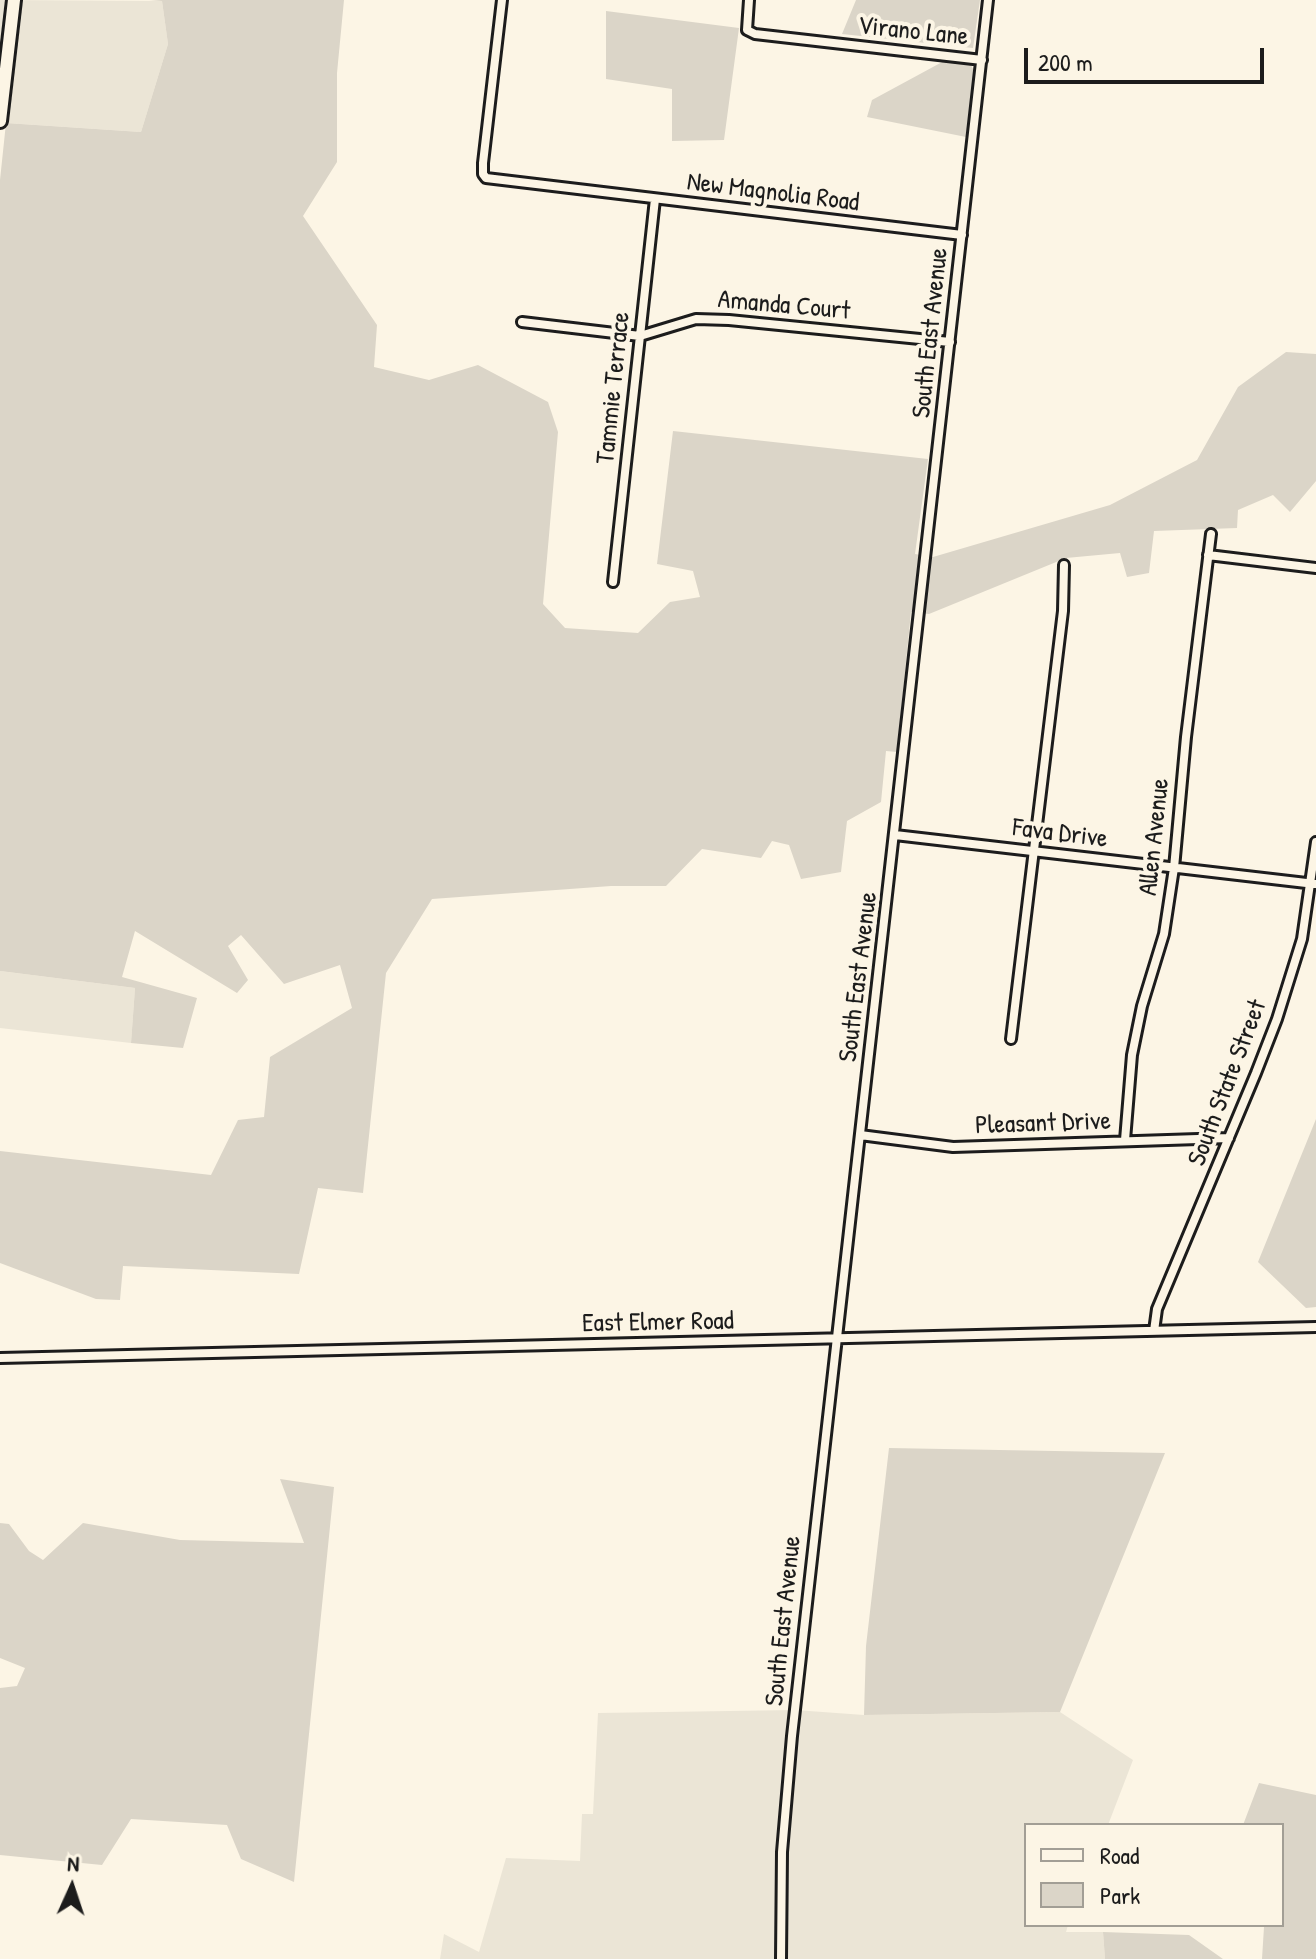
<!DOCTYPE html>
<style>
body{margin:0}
#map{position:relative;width:1316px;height:1959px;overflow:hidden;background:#fcf5e5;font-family:"Patrick Hand",sans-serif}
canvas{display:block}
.legend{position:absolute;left:1024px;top:1823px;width:260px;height:104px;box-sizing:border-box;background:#fcf5e5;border:2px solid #a29e95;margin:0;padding:10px 14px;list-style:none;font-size:24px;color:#1c1c1c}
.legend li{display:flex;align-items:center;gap:16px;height:40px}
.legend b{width:40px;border:2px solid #a29e95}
.north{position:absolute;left:32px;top:1847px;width:80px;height:80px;-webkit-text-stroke:6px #fcf5e5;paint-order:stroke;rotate:3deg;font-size:22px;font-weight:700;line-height:32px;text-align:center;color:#1c1c1c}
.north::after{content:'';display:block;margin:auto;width:28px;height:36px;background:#1c1c1c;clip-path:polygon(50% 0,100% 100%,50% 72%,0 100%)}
.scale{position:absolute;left:1024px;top:48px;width:240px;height:36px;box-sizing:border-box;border:4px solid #1c1c1c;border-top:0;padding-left:10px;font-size:24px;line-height:28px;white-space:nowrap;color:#1c1c1c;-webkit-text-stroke:6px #fcf5e5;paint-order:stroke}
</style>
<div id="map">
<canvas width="1316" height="1959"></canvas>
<ul class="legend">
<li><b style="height:10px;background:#fcf5e5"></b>Road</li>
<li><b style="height:22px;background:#dbd5c8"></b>Park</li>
</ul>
<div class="north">N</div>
<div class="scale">200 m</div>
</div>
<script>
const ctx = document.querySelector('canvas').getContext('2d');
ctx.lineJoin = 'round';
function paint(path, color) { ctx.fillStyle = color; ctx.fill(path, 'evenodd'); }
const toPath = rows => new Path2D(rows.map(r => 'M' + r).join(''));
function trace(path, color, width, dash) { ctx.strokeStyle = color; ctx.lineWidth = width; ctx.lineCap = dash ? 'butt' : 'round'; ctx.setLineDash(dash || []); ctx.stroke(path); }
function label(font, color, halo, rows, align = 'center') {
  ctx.font = font + ' "Patrick Hand",sans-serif'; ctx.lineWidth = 8; ctx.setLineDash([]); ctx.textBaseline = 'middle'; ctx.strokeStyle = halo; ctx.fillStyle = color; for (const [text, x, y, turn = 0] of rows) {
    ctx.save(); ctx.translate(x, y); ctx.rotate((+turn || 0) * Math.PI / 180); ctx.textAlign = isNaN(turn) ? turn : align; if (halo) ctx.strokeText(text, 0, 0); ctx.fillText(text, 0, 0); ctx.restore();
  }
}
const built = toPath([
 [0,0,162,1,168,44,141,132,6,123,0,125],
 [0,971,135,988,131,1043,0,1028],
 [795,1710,864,1715,1060,1712,1133,1760,1108,1825,1026,1825,1026,1925,1068,1925,1066,1932,1103,1932,1105,1959,440,1959,444,1934,479,1952,506,1858,580,1861,582,1814,593,1814,598,1713]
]);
const green = toPath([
 [149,0,344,0,337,73,337,162,303,216,377,325,374,367,429,380,478,365,548,402,558,432,543,604,565,628,638,633,670,602,700,597,693,571,657,564,673,431,928,459,915,554,933,557,1110,505,1197,460,1238,387,1286,352,1316,354,1316,481,1290,512,1273,495,1238,510,1237,528,1154,531,1149,573,1127,577,1120,553,1066,558,929,614,911,612,897,752,886,751,881,802,847,821,841,872,801,879,789,845,772,841,761,858,702,849,666,886,611,886,432,899,386,973,363,1193,318,1188,299,1274,123,1266,120,1300,96,1299,0,1263,0,1151,211,1175,238,1120,264,1117,270,1057,352,1008,340,965,284,984,241,935,228,946,248,980,237,993,135,931,122,977,197,998,183,1048,131,1043,135,988,0,971,0,180,6,123,141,132,168,44,162,1],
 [856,0,980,0,973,48,842,34],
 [606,11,739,28,724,140,672,141,672,89,606,79],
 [944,61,971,65,974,71,966,137,867,117,872,100],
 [1316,1119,1316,1307,1306,1308,1258,1262],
 [889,1448,1165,1453,1060,1712,864,1715,866,1646],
 [280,1479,334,1487,294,1882,241,1859,227,1825,131,1819,102,1865,0,1855,0,1688,17,1686,25,1668,0,1658,0,1523,9,1524,29,1551,43,1560,83,1523,180,1540,304,1543],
 [1259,1783,1316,1795,1316,1959,1262,1959,1264,1927,1228,1925,1282,1925,1282,1825,1243,1825],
 [1103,1932,1189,1935,1223,1959,1105,1959]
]);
const street = toPath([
 [502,0,483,163,483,174,486,178,962,235],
 [749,0,747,30,755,34,982,60],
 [522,322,640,336,696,319,729,320,950,342],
 [1208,555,1316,568],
 [613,582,655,199],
 [895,835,1315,884],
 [1011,1039,1063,611,1064,565],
 [860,1135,953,1147,1229,1138],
 [1125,1140,1132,1055,1142,1006,1164,934,1174,868,1186,737,1211,534],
 [1154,1331,1157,1309,1256,1073,1277,1019,1302,939,1316,842],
 [0,1358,1316,1327],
 [781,1959,782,1852,792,1736,988,0]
]);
const secondary = toPath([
 [0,121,14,0]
]);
const streetNames = [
 ["Virano Lane",913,32,6],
 ["New Magnolia Road",773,193,7],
 ["Amanda Court",784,306,5],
 ["South East Avenue",931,333,-84],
 ["Tammie Terrace",614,388,-84],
 ["Fava Drive",1060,834,7],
 ["Allen Avenue",1155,837,-84],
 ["South East Avenue",859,977,-83],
 ["South State Street",1228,1083,-69],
 ["Pleasant Drive",1043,1124,-2],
 ["East Elmer Road",658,1323,-1],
 ["South East Avenue",784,1621,-84]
];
paint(built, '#ebe5d6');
paint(green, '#dbd5c8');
trace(street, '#1c1c1c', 14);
trace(secondary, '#1c1c1c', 18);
trace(street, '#fcf5e5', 8);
trace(secondary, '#fcf5e5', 12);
label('26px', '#1c1c1c', '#fcf5e5', streetNames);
</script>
